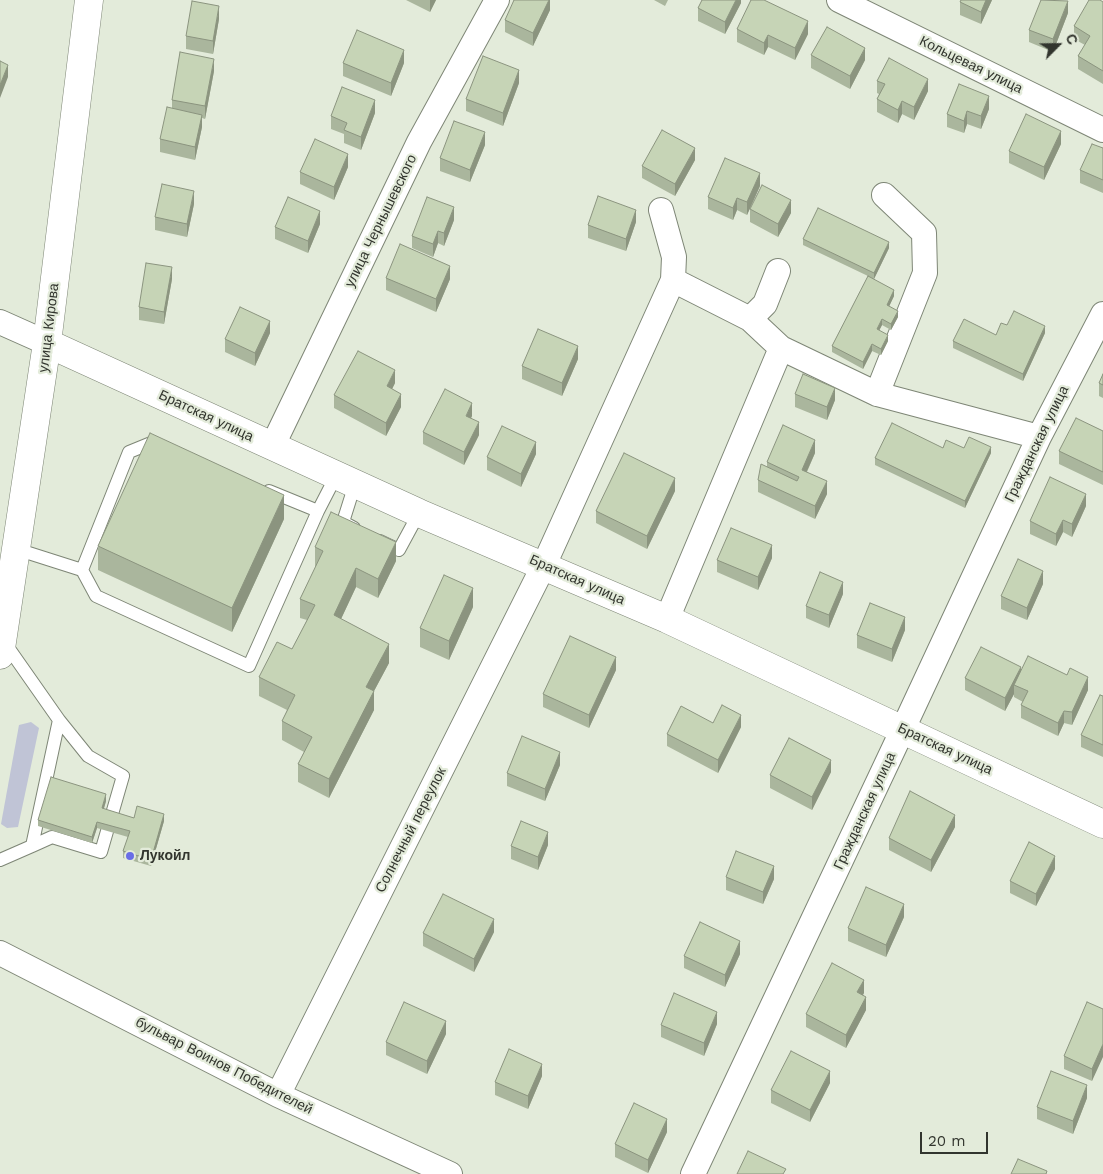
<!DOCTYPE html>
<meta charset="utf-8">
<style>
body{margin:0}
#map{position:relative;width:1103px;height:1174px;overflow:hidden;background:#e3ebda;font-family:"Work Sans",sans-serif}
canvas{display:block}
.north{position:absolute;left:1033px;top:20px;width:50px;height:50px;-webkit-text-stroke:4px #e3ebda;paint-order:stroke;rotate:67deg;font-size:14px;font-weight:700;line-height:20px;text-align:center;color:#32352e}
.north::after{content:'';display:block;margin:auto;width:18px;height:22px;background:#32352e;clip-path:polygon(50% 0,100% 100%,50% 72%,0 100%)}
.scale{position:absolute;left:920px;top:1132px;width:68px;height:22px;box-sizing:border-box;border:2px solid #32352e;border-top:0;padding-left:6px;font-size:15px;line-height:18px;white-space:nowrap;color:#32352e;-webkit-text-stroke:4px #e3ebda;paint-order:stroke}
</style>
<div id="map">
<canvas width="1103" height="1174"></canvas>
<div class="north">С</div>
<div class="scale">20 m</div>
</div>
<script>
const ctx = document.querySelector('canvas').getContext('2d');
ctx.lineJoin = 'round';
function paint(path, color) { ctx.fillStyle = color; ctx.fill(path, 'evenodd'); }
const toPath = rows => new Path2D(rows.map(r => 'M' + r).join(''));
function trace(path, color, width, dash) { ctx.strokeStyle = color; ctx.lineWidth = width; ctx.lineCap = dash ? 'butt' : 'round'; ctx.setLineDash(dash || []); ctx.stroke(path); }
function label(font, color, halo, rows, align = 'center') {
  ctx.font = font + ' "Work Sans",sans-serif'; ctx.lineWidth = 4.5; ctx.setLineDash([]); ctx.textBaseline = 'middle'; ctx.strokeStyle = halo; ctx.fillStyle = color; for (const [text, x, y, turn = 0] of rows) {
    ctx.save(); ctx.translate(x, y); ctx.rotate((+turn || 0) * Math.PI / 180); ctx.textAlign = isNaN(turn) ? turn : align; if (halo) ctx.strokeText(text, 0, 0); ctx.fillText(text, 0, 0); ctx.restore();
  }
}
const green = toPath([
 [31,722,39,728,18,827,7,828,1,824,19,725]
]);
const service = toPath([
 [269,491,318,511,336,476],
 [354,528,343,522,355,484],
 [380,541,399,550,419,513],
 [16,549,82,570,129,452,151,443,160,446],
 [82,570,96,596,249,666,318,511],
 [32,846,52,837,101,852,123,776,88,756,59,720],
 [0,860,32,846,59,720,5,643]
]);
const minor = toPath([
 [839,0,1103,130],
 [661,210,674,257,673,280],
 [750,319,765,304,778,271],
 [0,322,47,343],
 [877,394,925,273,924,233,884,195],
 [272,447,419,142,497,0],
 [667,619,781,348],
 [0,953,278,1095,450,1174],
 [278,1095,544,565,673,280,750,319,781,348,877,394,1039,437],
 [693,1174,903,729,1039,437,1103,314]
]);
const secondary = toPath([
 [47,343,419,513,667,619,1103,824],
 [0,655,47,343,89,0]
]);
const wall = toPath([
 [406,0,436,0,430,12],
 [550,0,550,10,533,46,505,32,505,20],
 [654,0,668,0,665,6],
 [741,0,741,3,725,34,698,21,698,8],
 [992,0,981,24,960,15,960,2],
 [1103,2,1103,84,1078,69,1078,56,1085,45,1074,39,1074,26],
 [1068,13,1053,52,1029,42,1029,30],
 [219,19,213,54,186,49,186,36],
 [737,29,808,34,795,60,768,47,764,55,737,42],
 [811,55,865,60,850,89,811,68],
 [343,63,404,63,391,96,343,76],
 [214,71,205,119,202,118,202,127,195,160,160,152,160,139,172,108,172,100],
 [877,81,928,91,914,120,902,114,898,123,877,112,877,99,879,94,877,93],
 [519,83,503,126,466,111,466,99],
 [959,84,989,109,981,129,967,124,964,133,947,127,947,114],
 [375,113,361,150,344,143,344,134,331,129,331,116],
 [1061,144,1044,180,1009,163,1009,151],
 [485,145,470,182,440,171,440,158],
 [1103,148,1103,193,1080,183,1080,170],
 [695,160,675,196,642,178,642,166],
 [348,167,334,200,300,184,300,172],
 [760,186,747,215,737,210,733,220,708,209,708,197],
 [194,204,187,237,155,230,155,217],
 [750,209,791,213,778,237,750,222],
 [454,220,444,246,438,243,433,257,412,248,412,236],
 [636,222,626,251,588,238,588,225],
 [320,224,308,253,275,239,275,227],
 [803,239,889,248,874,279,894,296,889,306,898,317,891,330,882,325,879,330,888,341,881,355,872,351,863,369,832,352,832,346,868,276,803,245],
 [386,278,450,279,436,312,386,290],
 [172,279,164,324,139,320,139,307],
 [270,333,255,366,225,352,225,339],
 [1045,333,1023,381,953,348,953,341,996,335],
 [578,359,562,396,522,379,522,366],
 [1103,374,1103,398,1099,396,1099,383],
 [395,383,392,389,401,407,386,436,334,408,334,395],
 [795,394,835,400,827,420,795,407],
 [472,416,471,418,479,435,464,465,423,444,423,432],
 [1103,431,1103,485,1059,464,1059,451],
 [943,448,964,448,991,453,965,508,875,465,875,458],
 [815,453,807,472,827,494,815,519,758,492,758,480,767,467,767,462],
 [536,454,521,487,487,470,487,457],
 [675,491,647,549,596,523,596,511],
 [1086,506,1072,537,1063,532,1056,546,1030,534,1030,521],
 [284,519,232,632,98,570,98,546],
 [315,547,396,561,378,598,356,587,341,619,389,663,374,691,374,710,329,798,298,782,298,764,304,752,282,740,282,721,287,710,259,696,259,677,292,649,307,620,300,618,300,599,316,566,315,566],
 [772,558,758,590,717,572,717,560],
 [1043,584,1027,620,1001,609,1001,596],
 [843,594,829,628,806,618,806,606],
 [473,607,449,660,420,647,420,628],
 [905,630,892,662,857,648,857,635],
 [616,670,589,728,543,707,543,694],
 [1021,670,1088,690,1072,725,1064,723,1058,736,1021,718,1021,705,1023,702,1014,697,1014,694,1005,711,965,690,965,678],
 [1103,696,1103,757,1081,747,1081,735],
 [713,723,741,727,718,773,667,746,667,734],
 [560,765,545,801,507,786,507,773],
 [831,772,812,810,770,788,770,775],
 [106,801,104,809,134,818,164,821,151,866,123,858,123,851,128,837,97,828,92,843,38,826,38,820],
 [955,827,931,872,889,850,889,838],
 [548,845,538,870,511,859,511,846],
 [1055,869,1036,906,1010,893,1010,881],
 [726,877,774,879,763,904,726,890],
 [904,917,886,957,848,941,848,928],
 [494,932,474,972,423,946,423,933],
 [740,954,725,987,684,968,684,956],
 [864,993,863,995,866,1010,846,1048,806,1027,806,1014],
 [1103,1009,1092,1081,1064,1069,1064,1056],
 [717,1024,704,1056,661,1037,661,1025],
 [446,1034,427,1074,386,1055,386,1042],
 [542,1076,528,1109,495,1095,495,1082],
 [830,1083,810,1122,771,1103,771,1090],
 [1087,1098,1073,1134,1037,1119,1037,1107],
 [667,1132,648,1173,615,1157,615,1144]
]);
const shadedWall = toPath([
 [430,0,436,0,430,12],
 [549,0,550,0,550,10,533,46,533,33],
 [736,0,741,0,741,3,725,34,725,22],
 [986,0,992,0,981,24,981,12],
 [1068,1,1068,13,1053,52,1053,39],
 [219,6,219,19,213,54,213,41],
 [808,21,808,34,795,60,795,48],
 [768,35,768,47,764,55,764,43],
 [865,48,865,60,850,89,850,76],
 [404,50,404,63,391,96,391,83],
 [214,59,214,71,205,119,205,106],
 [8,65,8,77,0,98,0,85],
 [519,70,519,83,503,126,503,113],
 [928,79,928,91,914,120,914,107],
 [989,96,989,109,981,129,981,116],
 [375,100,375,113,361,150,361,137],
 [902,101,902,114,898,123,898,110],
 [967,111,967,124,964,133,964,121],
 [202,115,202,127,195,160,195,147],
 [1061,131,1061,144,1044,180,1044,167],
 [485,132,485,145,470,182,470,170],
 [695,148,695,160,675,196,675,184],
 [348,154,348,167,334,200,334,187],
 [760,173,760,186,747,215,747,202],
 [194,191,194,204,187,237,187,224],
 [737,198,737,210,733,220,733,208],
 [791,200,791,213,778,237,778,224],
 [454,207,454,220,444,246,444,233],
 [636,210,636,222,626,251,626,239],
 [320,211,320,224,308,253,308,241],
 [438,231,438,243,433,257,433,244],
 [889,242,889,248,874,279,874,273],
 [450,266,450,279,436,312,436,299],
 [172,267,172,279,164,324,164,312],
 [894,290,894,296,887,311,887,305],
 [898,311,898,317,891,330,891,324],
 [882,319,882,325,877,335,877,329],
 [270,321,270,333,255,366,255,353],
 [1045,326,1045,333,1023,381,1023,374],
 [888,335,888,341,881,355,881,349],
 [872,344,872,351,863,369,863,362],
 [578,346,578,359,562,396,562,383],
 [395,370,395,383,387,399,387,386],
 [835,388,835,400,827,420,827,407],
 [401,394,401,407,386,436,386,423],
 [472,403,472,416,466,428,466,416],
 [479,422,479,435,464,465,464,452],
 [815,440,815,453,802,482,802,470],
 [536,442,536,454,521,487,521,474],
 [991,447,991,453,965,508,965,501],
 [675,478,675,491,647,549,647,536],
 [827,481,827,494,815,519,815,506],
 [1086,494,1086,506,1072,537,1072,524],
 [284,495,284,519,232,632,232,608],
 [1063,520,1063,532,1056,546,1056,534],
 [396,542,396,561,378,598,378,579],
 [772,545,772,558,758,590,758,577],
 [356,568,356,587,334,634,334,615],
 [1043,571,1043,584,1027,620,1027,608],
 [843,582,843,594,829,628,829,615],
 [473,588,473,607,449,660,449,641],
 [905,617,905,630,892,662,892,649],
 [389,644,389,663,366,706,366,687],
 [616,657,616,670,589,728,589,715],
 [1021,667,1021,680,1014,685,1014,694,1005,711,1005,698],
 [1088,677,1088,690,1072,725,1072,712],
 [374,691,374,710,329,798,329,779],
 [1064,711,1064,723,1058,736,1058,723],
 [741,715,741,727,718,773,718,760],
 [560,752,560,765,545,801,545,789],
 [831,760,831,772,812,810,812,797],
 [106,794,106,801,102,814,102,808],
 [164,814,164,821,151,866,151,860],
 [955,815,955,827,931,872,931,860],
 [97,822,97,828,92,843,92,837],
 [548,832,548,845,538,870,538,857],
 [1055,856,1055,869,1036,906,1036,894],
 [774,866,774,879,763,904,763,892],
 [904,904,904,917,886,957,886,945],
 [494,919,494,932,474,972,474,959],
 [740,941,740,954,725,987,725,975],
 [864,980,864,993,857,1005,857,992],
 [866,997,866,1010,846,1048,846,1035],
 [717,1012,717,1024,704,1056,704,1043],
 [446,1021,446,1034,427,1074,427,1061],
 [1103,1044,1103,1057,1092,1081,1092,1069],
 [542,1064,542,1076,528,1109,528,1096],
 [830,1071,830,1083,810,1122,810,1110],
 [1087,1085,1087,1098,1073,1134,1073,1121],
 [667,1119,667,1132,648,1173,648,1160]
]);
const building = toPath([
 [514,0,549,0,533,33,505,20,514,0],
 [702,0,736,0,725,22,698,8,702,0],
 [751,0,764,0,808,21,795,48,768,35,764,43,737,29,751,0],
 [961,0,986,0,981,12,960,2,961,0],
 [1041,0,1068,1,1053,39,1029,30,1041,0],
 [1089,0,1100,0,1103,2,1103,71,1078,56,1090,36,1074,26,1089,0],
 [192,1,219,6,213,41,186,36,192,1],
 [827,27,865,48,850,76,811,55,827,27],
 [357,30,404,50,391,83,343,63,357,30],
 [180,52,214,59,205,106,172,100,180,52],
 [483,56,519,70,503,113,466,99,483,56],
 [889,58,928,79,914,107,902,101,898,110,877,99,885,84,877,81,889,58],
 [0,61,8,65,0,85,0,61],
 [959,84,989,96,981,116,967,111,964,121,947,114,959,84],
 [342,87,375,100,361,137,344,130,347,123,331,116,342,87],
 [167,107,202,115,195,147,160,139,167,107],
 [1026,114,1061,131,1044,167,1009,151,1026,114],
 [454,121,485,132,470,170,440,158,454,121],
 [662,130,695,148,675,184,642,166,662,130],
 [315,139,348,154,334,187,300,172,315,139],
 [1092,144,1103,148,1103,180,1080,170,1092,144],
 [725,158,760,173,747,202,737,198,733,208,708,197,725,158],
 [162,184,194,191,187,224,155,217,162,184],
 [762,185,791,200,778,224,750,209,762,185],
 [598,196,636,210,626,239,588,225,598,196],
 [288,197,320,211,308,241,275,227,288,197],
 [427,197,454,207,444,233,438,231,433,244,412,236,427,197],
 [818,208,889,242,874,273,803,239,818,208],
 [400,244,450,266,436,299,386,278,400,244],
 [146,263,172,267,164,312,139,307,146,263],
 [868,276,894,290,887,305,898,311,891,324,882,319,877,329,888,335,881,349,872,344,863,362,832,346,868,276],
 [240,307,270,321,255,353,225,339,240,307],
 [1014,311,1045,326,1023,374,953,341,964,319,996,335,1001,323,1007,325,1014,311],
 [538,329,578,346,562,383,522,366,538,329],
 [358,351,395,370,387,386,401,394,386,423,334,395,358,351],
 [803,374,835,388,827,407,795,394,803,374],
 [1103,374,1103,385,1099,383,1103,374],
 [445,389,472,403,466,416,479,422,464,452,423,432,445,389],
 [1076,418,1103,431,1103,472,1059,451,1076,418],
 [892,423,943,448,946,440,964,448,969,437,991,447,965,501,875,458,892,423],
 [783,425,815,440,802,470,827,481,815,506,758,480,761,464,797,481,799,477,767,462,783,425],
 [502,426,536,442,521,474,487,457,502,426],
 [150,433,284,495,232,608,98,546,150,433],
 [624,453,675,478,647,536,596,511,624,453],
 [1050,477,1086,494,1072,524,1063,520,1056,534,1030,521,1050,477],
 [331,512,396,542,378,579,356,568,334,615,389,644,366,687,374,691,329,779,298,764,312,737,282,721,295,695,259,677,277,642,292,649,315,605,300,599,323,551,315,547,331,512],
 [731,528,772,545,758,577,717,560,731,528],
 [1018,559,1043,571,1027,608,1001,596,1018,559],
 [820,572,843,582,829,615,806,606,820,572],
 [444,575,473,588,449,641,420,628,444,575],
 [870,603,905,617,892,649,857,635,870,603],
 [570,636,616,657,589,715,543,694,570,636],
 [981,647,1021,667,1005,698,965,678,981,647],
 [1028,656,1067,675,1070,668,1088,677,1072,712,1064,711,1058,723,1021,705,1028,691,1014,685,1028,656],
 [1100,695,1103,696,1103,745,1081,735,1100,695],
 [722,705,741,715,718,760,667,734,681,706,713,723,722,705],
 [522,736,560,752,545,789,507,773,522,736],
 [789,738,831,760,812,797,770,775,789,738],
 [51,777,106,794,102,808,134,818,137,806,164,814,151,860,123,851,130,831,97,822,92,837,38,820,51,777],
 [910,791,955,815,931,860,889,838,910,791],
 [521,821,548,832,538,857,511,846,521,821],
 [1029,842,1055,856,1036,894,1010,881,1029,842],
 [736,851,774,866,763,892,726,877,736,851],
 [866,887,904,904,886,945,848,928,866,887],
 [443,894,494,919,474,959,423,933,443,894],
 [700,922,740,941,725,975,684,956,700,922],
 [832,963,864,980,857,992,866,997,846,1035,806,1014,832,963],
 [674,993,717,1012,704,1043,661,1025,674,993],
 [404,1002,446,1021,427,1061,386,1042,404,1002],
 [1087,1002,1103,1009,1103,1044,1092,1069,1064,1056,1087,1002],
 [509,1049,542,1064,528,1096,495,1082,509,1049],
 [791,1051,830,1071,810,1110,771,1090,791,1051],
 [1051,1071,1087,1085,1073,1121,1037,1107,1051,1071],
 [634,1103,667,1119,648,1160,615,1144,634,1103],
 [748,1151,786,1169,783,1174,737,1174,748,1151],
 [1018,1159,1047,1171,1046,1174,1011,1174,1018,1159]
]);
const markers = [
 [130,856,5,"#696de6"]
];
const streetNames = [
 ["Кольцевая улица",971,65,26],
 ["улица Чернышевского",381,221,-64],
 ["улица Кирова",49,328,-83],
 ["Братская улица",206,416,25],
 ["Гражданская улица",1037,444,-64],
 ["Братская улица",577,580,24],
 ["Братская улица",945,749,25],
 ["Гражданская улица",865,811,-65],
 ["Солнечный переулок",411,830,-63],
 ["бульвар Воинов Победителей",224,1066,27]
];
const poiNames = [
 ["Лукойл",140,856]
];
paint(green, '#c0c4d6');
trace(service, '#7e8676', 14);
trace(minor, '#7e8676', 26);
trace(secondary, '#7e8676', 29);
trace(service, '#fff', 12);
trace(minor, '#fff', 24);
trace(secondary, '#fff', 28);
paint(wall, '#aab69d');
paint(shadedWall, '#8b947f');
paint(building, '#c6d4b6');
trace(building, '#8b947f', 1);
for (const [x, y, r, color] of markers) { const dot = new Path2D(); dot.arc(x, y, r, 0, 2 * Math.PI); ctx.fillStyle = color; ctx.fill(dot); trace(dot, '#e3ebda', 2); }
label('14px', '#32352e', '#e3ebda', streetNames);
label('bold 14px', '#32352e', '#e3ebda', poiNames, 'left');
</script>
